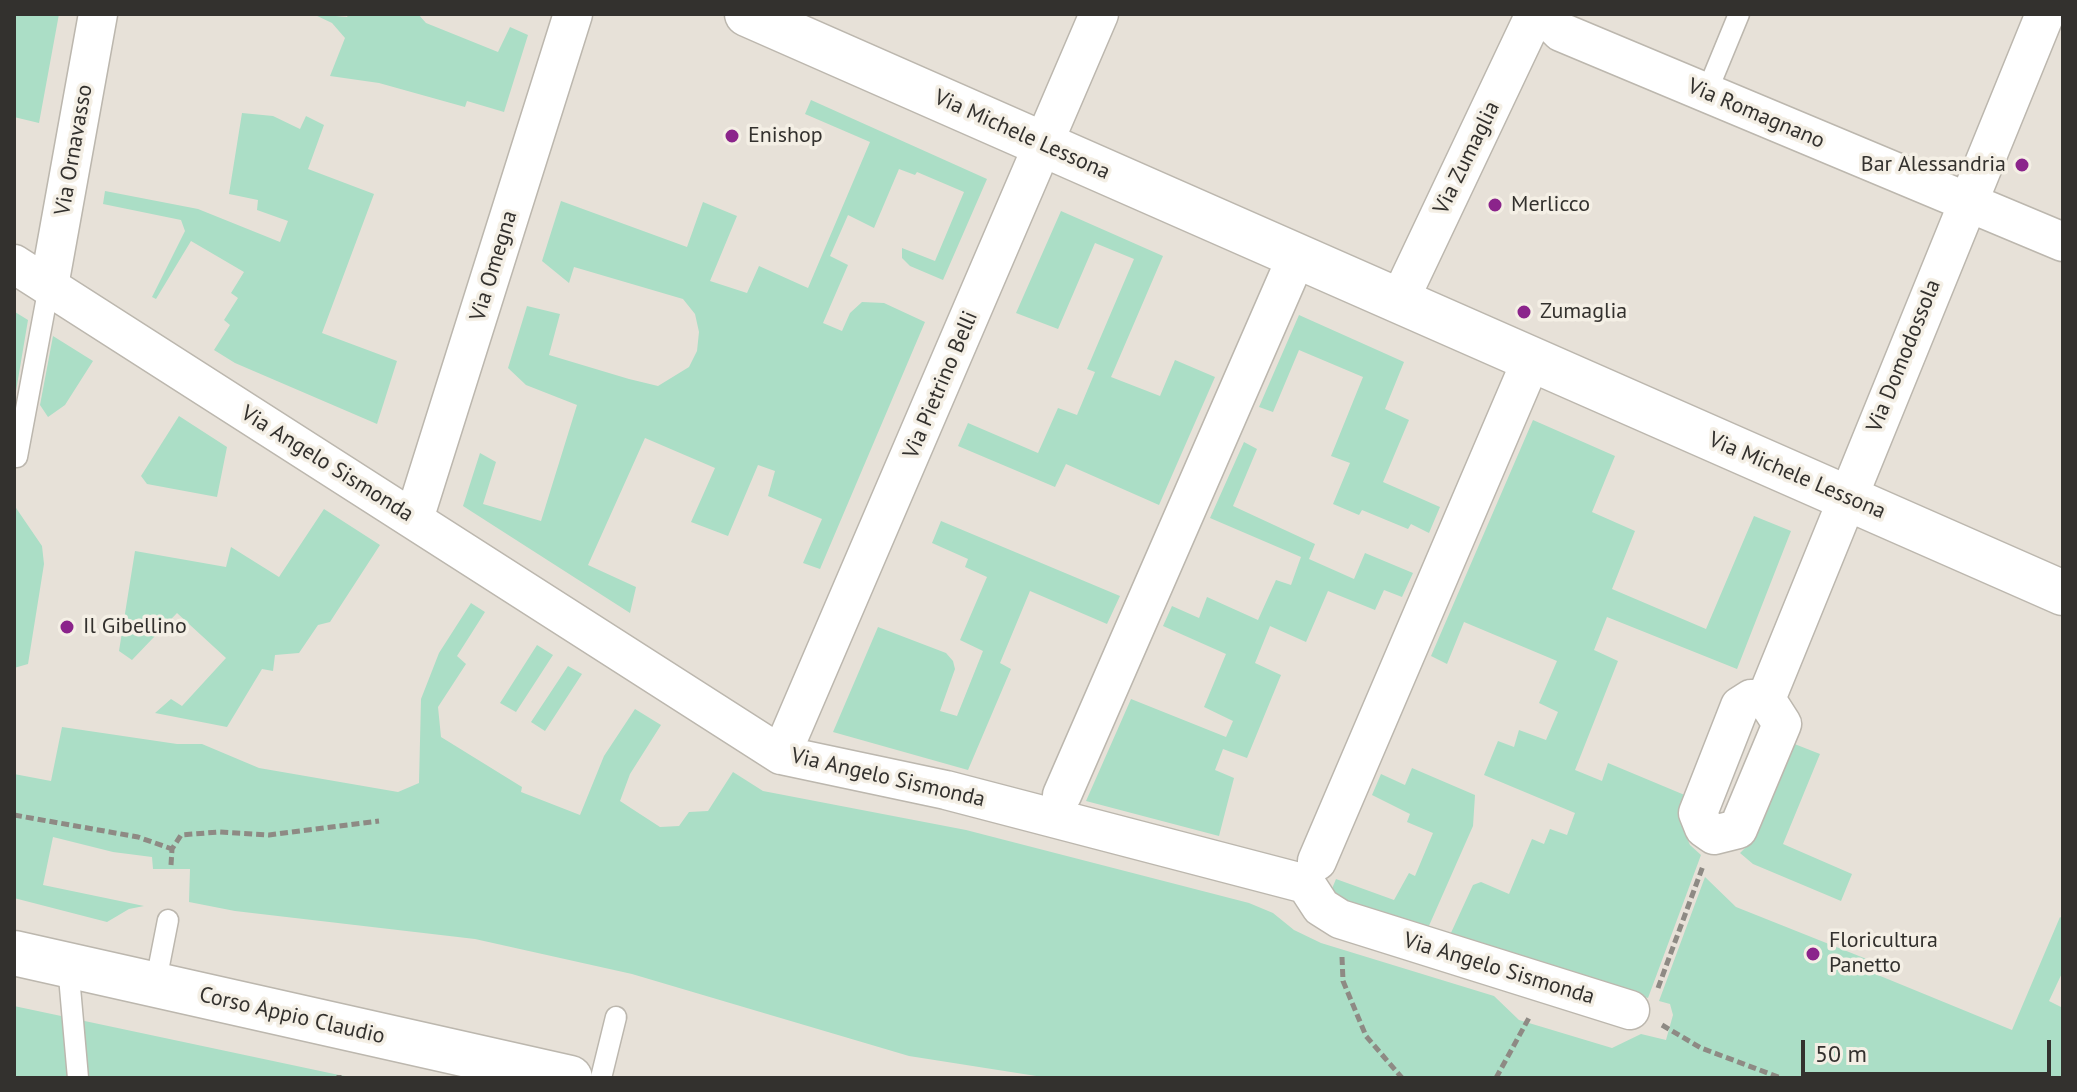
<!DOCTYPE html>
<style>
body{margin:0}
#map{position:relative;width:2077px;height:1092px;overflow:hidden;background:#e7e1d8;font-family:"PT Sans",sans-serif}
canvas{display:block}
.frame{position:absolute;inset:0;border:16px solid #33312e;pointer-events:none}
.scale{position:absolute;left:1801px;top:1040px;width:250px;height:36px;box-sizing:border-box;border:4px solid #33312e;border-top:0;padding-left:10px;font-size:24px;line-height:28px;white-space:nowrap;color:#33312e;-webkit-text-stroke:6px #f4efe5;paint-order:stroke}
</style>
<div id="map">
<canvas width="2077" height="1092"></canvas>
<div class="frame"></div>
<div class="scale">50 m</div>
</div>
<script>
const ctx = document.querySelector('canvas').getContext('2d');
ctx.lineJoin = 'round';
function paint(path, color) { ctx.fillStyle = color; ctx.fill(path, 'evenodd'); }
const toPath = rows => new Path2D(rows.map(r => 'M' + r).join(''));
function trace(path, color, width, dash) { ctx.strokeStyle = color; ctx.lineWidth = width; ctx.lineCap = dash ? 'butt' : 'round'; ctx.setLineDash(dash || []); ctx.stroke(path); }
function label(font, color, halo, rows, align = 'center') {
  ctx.font = font + ' "PT Sans",sans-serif'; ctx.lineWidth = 7; ctx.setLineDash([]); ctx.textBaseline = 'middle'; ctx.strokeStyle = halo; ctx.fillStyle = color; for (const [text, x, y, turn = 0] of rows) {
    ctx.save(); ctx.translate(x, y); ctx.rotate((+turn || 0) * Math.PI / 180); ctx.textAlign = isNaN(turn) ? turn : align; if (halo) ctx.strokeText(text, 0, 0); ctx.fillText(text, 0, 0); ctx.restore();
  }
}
const green = toPath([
 [14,14,59,14,39,123,14,117],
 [313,14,347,17,349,14,418,14,426,23,498,52,510,27,528,35,504,112,467,101,465,107,379,83,330,76,345,38,332,23],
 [811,100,987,179,943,280,910,266,902,258,902,248,935,261,964,192,917,172,915,175,899,169,874,228,848,215,830,256,848,265,823,323,842,331,850,313,862,302,884,303,925,322,820,569,803,563,822,519,768,496,775,471,758,465,728,536,691,522,715,468,645,438,588,565,636,587,630,613,463,506,480,453,496,462,483,504,541,521,577,405,526,385,508,368,527,306,560,314,549,355,629,379,658,386,689,367,697,351,699,332,695,314,683,299,574,267,569,283,542,261,561,201,687,247,703,202,737,216,710,281,747,293,759,266,808,288,870,142,805,114],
 [242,113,273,116,300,129,306,116,324,125,308,169,374,194,322,333,397,361,377,424,235,363,214,350,230,325,224,320,238,298,231,293,244,272,191,241,156,299,152,297,185,231,181,220,103,204,105,191,198,209,280,242,288,221,257,210,258,200,229,194],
 [1061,211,1163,256,1111,377,1160,396,1175,360,1215,377,1159,505,1066,464,1055,487,958,446,968,423,1038,453,1058,408,1077,415,1095,372,1087,369,1134,259,1095,243,1058,329,1016,313],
 [15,312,28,320,14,403,14,313],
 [1299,315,1404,362,1385,409,1409,420,1383,482,1440,507,1429,533,1411,524,1408,529,1362,510,1359,515,1333,504,1350,463,1331,456,1363,377,1299,350,1273,412,1259,407],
 [53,336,93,361,65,405,48,417,40,405],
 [179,416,227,447,217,497,147,484,141,476],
 [1533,420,1615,456,1592,512,1635,531,1612,589,1706,629,1754,516,1791,531,1737,669,1607,617,1594,650,1618,661,1575,770,1602,781,1608,763,1687,796,1681,812,1681,824,1690,845,1701,855,1648,998,1450,935,1473,885,1481,882,1509,894,1532,839,1544,844,1550,829,1567,835,1575,813,1484,775,1498,741,1514,747,1519,730,1546,740,1558,712,1539,703,1557,661,1464,622,1447,664,1431,656],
 [1244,442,1257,449,1233,506,1315,544,1309,559,1354,579,1365,553,1413,573,1402,597,1384,590,1375,610,1328,591,1306,642,1270,626,1255,663,1281,675,1247,758,1223,749,1215,770,1234,778,1219,836,1086,801,1131,699,1226,737,1233,721,1204,707,1226,654,1163,626,1172,606,1199,618,1207,597,1258,620,1276,580,1291,585,1301,557,1210,518],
 [14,505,42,546,44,564,28,664,14,668],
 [324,509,380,545,330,622,318,625,299,653,275,655,273,671,262,669,227,727,155,713,171,699,182,706,226,658,177,613,132,660,119,651,135,551,226,567,231,547,279,577],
 [941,521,1120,596,1107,624,1030,591,1000,663,1011,669,968,770,833,732,878,627,946,653,953,661,955,669,940,711,957,716,983,651,960,640,987,577,965,567,968,559,932,543],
 [471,603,485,612,457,656,466,664,438,707,441,737,522,787,521,792,580,815,604,756,635,709,661,725,630,774,620,801,660,827,679,826,689,812,708,811,733,772,763,791,966,830,1249,903,1273,913,1294,930,1321,943,1494,996,1519,1020,1612,1048,1641,1034,1666,1040,1673,1015,1670,1004,1659,1001,1705,877,1736,907,1869,960,1877,964,1873,973,2012,1030,2060,917,2063,919,2063,971,2049,1001,2063,1008,2063,1078,1049,1078,909,1056,632,974,475,939,235,911,189,902,190,869,153,869,152,857,113,852,53,837,43,885,144,906,129,909,107,922,14,898,14,774,51,781,62,727,177,744,202,744,259,768,398,792,419,783,421,699,439,653],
 [537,645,553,655,516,712,500,703],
 [568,666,582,674,545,731,531,722],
 [1792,743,1820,754,1783,844,1852,874,1841,901,1753,864,1740,853,1751,842],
 [1412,768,1475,795,1473,826,1428,928,1329,896,1336,879,1394,900,1409,873,1415,876,1433,833,1407,822,1410,814,1372,795,1381,774,1405,785],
 [14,1006,339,1075,357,1078,14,1078]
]);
const path = toPath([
 [14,815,138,837,172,849],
 [171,865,172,849,181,835,219,832,269,835,379,821],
 [1342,957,1343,981,1366,1036,1402,1078],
 [1658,988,1703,866],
 [1662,1025,1701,1048,1781,1078],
 [339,1078,339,1075],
 [1496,1078,1530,1016]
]);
const lane = toPath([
 [1706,94,1739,14],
 [17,457,49,286],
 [68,965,78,1078],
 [155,986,168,920],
 [601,1078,616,1017]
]);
const street = toPath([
 [1543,14,1561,32,2063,242],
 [14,264,781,755,946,790,1306,884,1321,907,1340,919,1630,1010],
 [49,286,98,14],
 [1399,301,1535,14],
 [414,519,573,14],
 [1751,699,1766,699,1782,724,1738,829,1714,835,1704,828,1698,813,1740,706,1751,699],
 [1766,699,2045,14],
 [781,755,1099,14],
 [1062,795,1297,256],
 [1317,861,1531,361]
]);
const secondary = toPath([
 [747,14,2063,593],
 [14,953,570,1078]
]);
const markers = [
 [732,136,8,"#8b248b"],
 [2022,165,8,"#8b248b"],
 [1495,205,8,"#8b248b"],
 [1524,312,8,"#8b248b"],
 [67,627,8,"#8b248b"],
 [1813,954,8,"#8b248b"]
];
const streetNames = [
 ["Via Romagnano",1756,114,23],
 ["Via Michele Lessona",1022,135,24],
 ["Via Ornavasso",74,150,-80],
 ["Via Zumaglia",1467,158,-64],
 ["Via Omegna",494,266,-73],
 ["Via Domodossola",1904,356,-68],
 ["Via Pietrino Belli",941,385,-67],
 ["Via Angelo Sismonda",327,464,32],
 ["Via Michele Lessona",1797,476,23],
 ["Via Angelo Sismonda",888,778,13],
 ["Via Angelo Sismonda",1499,969,17],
 ["Corso Appio Claudio",292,1016,13]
];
const poiNames = [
 ["Enishop",748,136],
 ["Bar Alessandria",2006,165,"right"],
 ["Merlicco",1511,205],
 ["Zumaglia",1540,312],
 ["Il Gibellino",83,627],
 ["Floricultura",1829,941],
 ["Panetto",1829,966]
];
paint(green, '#abdec6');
trace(lane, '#bcb7ae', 23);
trace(street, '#bcb7ae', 41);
trace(secondary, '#bcb7ae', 47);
trace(path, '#8e8a84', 5, [8, 4]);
trace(lane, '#fff', 20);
trace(street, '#fff', 38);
trace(secondary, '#fff', 44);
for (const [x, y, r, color] of markers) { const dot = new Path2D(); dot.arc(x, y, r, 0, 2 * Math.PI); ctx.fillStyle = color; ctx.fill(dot); trace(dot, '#f4efe5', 3); }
label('22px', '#33312e', '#f4efe5', streetNames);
label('22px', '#33312e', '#f4efe5', poiNames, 'left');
</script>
